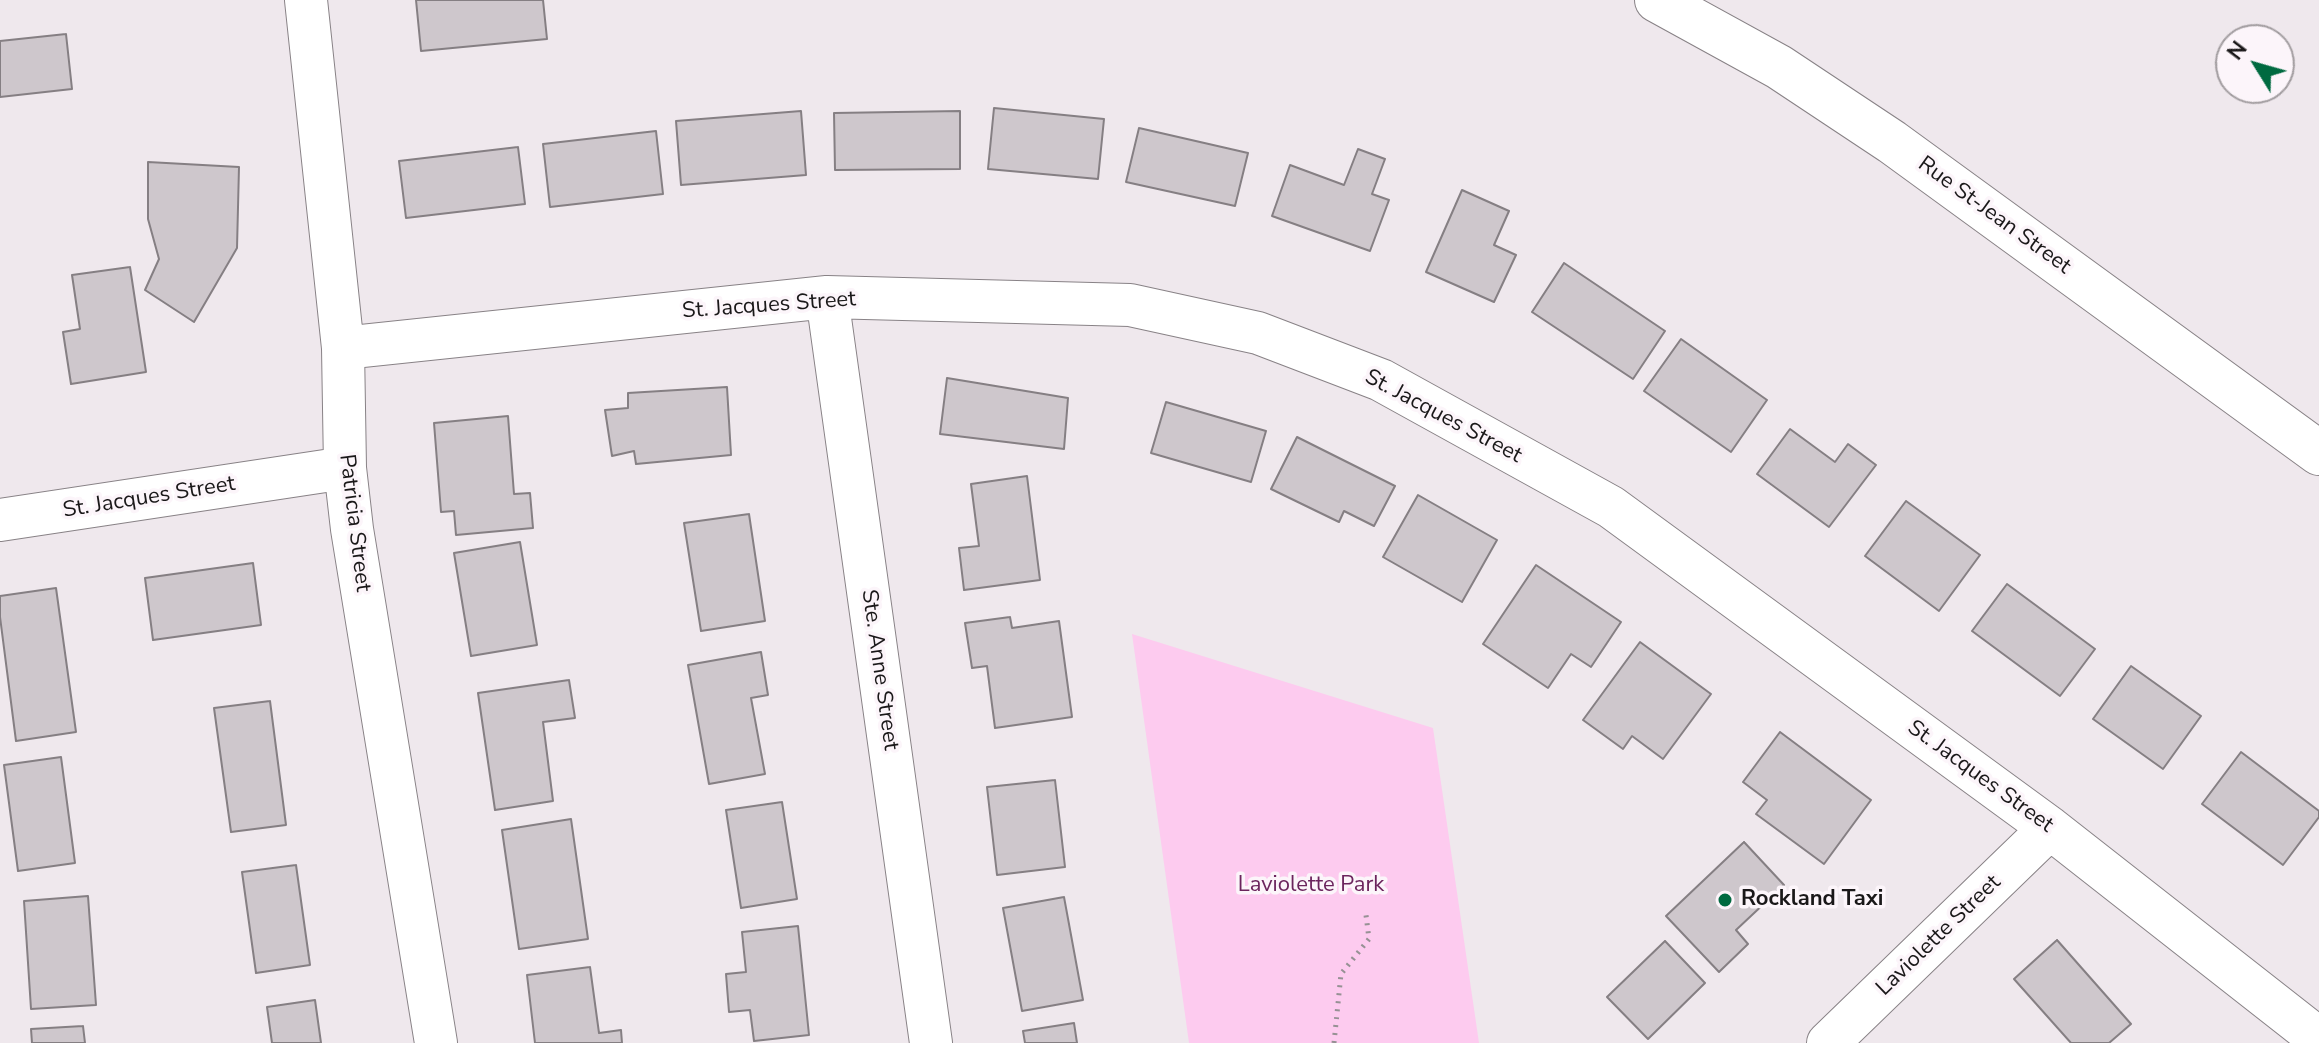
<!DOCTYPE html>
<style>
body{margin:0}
#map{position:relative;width:2319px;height:1043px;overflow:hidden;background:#efe8ed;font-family:"Nunito Sans",sans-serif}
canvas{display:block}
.north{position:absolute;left:2215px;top:24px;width:80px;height:80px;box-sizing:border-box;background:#fcf5fa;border:2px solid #a29da0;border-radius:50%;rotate:307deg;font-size:22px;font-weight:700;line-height:32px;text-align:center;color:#1a1819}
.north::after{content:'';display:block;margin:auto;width:28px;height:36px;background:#006a40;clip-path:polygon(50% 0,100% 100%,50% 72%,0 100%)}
</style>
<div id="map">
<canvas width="2319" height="1043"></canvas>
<div class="north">N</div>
</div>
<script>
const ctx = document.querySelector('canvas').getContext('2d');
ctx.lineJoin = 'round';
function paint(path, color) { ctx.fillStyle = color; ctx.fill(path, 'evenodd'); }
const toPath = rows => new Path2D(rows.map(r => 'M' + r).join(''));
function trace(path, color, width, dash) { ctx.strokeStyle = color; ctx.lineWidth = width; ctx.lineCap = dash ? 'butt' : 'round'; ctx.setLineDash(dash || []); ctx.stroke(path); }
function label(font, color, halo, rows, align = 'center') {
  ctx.font = font + ' "Nunito Sans",sans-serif'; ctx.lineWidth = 7; ctx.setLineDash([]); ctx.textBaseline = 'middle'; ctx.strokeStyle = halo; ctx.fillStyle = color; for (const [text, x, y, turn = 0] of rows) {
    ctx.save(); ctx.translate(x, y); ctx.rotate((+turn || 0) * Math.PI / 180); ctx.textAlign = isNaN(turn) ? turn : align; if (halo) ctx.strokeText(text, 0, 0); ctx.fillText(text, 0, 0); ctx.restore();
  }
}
const green = toPath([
 [1132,634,1433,728,1479,1043,1189,1043]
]);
const building = toPath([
 [416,0,543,0,547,39,421,51,416,0],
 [66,34,72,89,0,97,0,41,66,34],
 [994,108,1104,119,1098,179,988,169,994,108],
 [801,111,806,175,681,185,676,121,801,111],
 [960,111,960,169,835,170,834,113,960,111],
 [1139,128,1248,153,1235,206,1126,182,1139,128],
 [656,131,663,194,550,207,543,144,656,131],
 [518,147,525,204,406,218,399,161,518,147],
 [1358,149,1385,159,1372,194,1389,200,1370,251,1272,216,1290,165,1344,185,1358,149],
 [148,162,239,167,237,248,194,322,145,290,159,259,148,219,148,162],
 [1462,190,1509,211,1494,245,1516,255,1494,302,1426,272,1462,190],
 [1564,263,1665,331,1633,379,1532,312,1564,263],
 [130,267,146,372,71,384,63,332,80,329,72,275,130,267],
 [1681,339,1767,400,1731,452,1644,391,1681,339],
 [947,378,1068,398,1064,449,940,434,947,378],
 [727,387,731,455,636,464,634,451,612,456,605,410,628,408,628,393,727,387],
 [1166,402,1266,431,1251,482,1151,453,1166,402],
 [508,416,514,494,530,493,533,528,456,535,454,511,441,512,434,423,508,416],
 [1790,429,1835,462,1848,444,1876,465,1829,527,1757,474,1790,429],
 [1297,437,1395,486,1374,526,1344,511,1339,522,1271,489,1297,437],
 [1027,476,1040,580,964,590,959,548,979,546,971,484,1027,476],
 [1418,495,1497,540,1462,602,1383,557,1418,495],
 [1906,501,1980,555,1939,611,1865,556,1906,501],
 [749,514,765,621,701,631,684,523,749,514],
 [520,542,537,645,471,656,454,553,520,542],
 [253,563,261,625,153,640,145,578,253,563],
 [1536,565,1621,622,1591,667,1571,654,1548,688,1483,644,1536,565],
 [2007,584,2095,649,2060,696,1972,631,2007,584],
 [56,588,76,732,16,741,0,617,0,596,56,588],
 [1010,617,1012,628,1059,621,1072,717,995,728,987,666,972,668,965,623,1010,617],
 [1640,642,1711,694,1663,759,1632,736,1623,749,1583,720,1640,642],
 [761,652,768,695,751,698,765,774,709,784,688,665,761,652],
 [2131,666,2201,716,2163,769,2093,719,2131,666],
 [569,680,575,718,543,722,553,801,495,810,478,693,569,680],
 [270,701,286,825,231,832,214,708,270,701],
 [1780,732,1871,800,1824,864,1756,814,1767,800,1743,782,1780,732],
 [2241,752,2319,811,2319,817,2283,865,2202,804,2241,752],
 [61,757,75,863,18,871,4,765,61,757],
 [1055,780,1065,867,997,875,987,787,1055,780],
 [782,802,797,899,741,908,726,810,782,802],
 [571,819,588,939,519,949,502,830,571,819],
 [1744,842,1784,885,1736,930,1748,944,1719,972,1666,916,1744,842],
 [296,865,310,965,256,973,242,872,296,865],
 [88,896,96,1005,31,1009,24,901,88,896],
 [1064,897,1083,1000,1022,1011,1003,908,1064,897],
 [798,926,809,1035,754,1041,750,1010,729,1012,726,974,746,972,742,932,798,926],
 [2057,940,2131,1024,2109,1043,2071,1043,2014,979,2057,940],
 [1665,941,1705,983,1648,1039,1607,997,1665,941],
 [590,967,599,1033,621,1030,622,1043,535,1043,527,975,590,967],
 [315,1000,321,1043,272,1043,267,1007,315,1000],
 [1074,1023,1077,1043,1025,1043,1023,1031,1074,1023],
 [83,1026,85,1043,32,1043,31,1029,83,1026]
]);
const path = toPath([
 [1334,1043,1341,974,1369,939,1366,915]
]);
const street = toPath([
 [306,0,343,348,345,468,352,529,436,1043],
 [827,297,931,1043],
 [343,348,827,297,1130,305,1258,333,1381,380,1611,507,2050,828,2319,1039],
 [0,520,345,468],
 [1828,1043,2050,828]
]);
const secondary = toPath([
 [1657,0,1779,67,1892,142,2319,453]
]);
const markers = [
 [1725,900,8,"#006a40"]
];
const streetNames = [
 ["Rue St-Jean Street",1994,216,36],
 ["St. Jacques Street",769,306,-4],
 ["St. Jacques Street",1443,417,28],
 ["St. Jacques Street",149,498,-9],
 ["Patricia Street",354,523,83],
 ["Ste. Anne Street",879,670,82],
 ["St. Jacques Street",1980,777,36],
 ["Laviolette Street",1939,936,-44]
];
const parkNames = [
 ["Laviolette Park",1311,886]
];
const poiNames = [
 ["Rockland Taxi",1741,900]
];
paint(green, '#fdcbef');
paint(building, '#cec7cc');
trace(building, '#857f83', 2);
trace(street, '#888286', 44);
trace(secondary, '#888286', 46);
trace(path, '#969194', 5, [2, 6]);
trace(street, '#fff', 42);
trace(secondary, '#fff', 44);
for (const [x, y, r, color] of markers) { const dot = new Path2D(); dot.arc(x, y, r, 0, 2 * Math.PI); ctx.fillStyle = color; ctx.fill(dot); trace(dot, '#fcf5fa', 3); }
label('22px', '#1a1819', '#fcf5fa', streetNames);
label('22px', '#6b245d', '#fcf5fa', parkNames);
label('bold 22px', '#1a1819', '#fcf5fa', poiNames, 'left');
</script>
